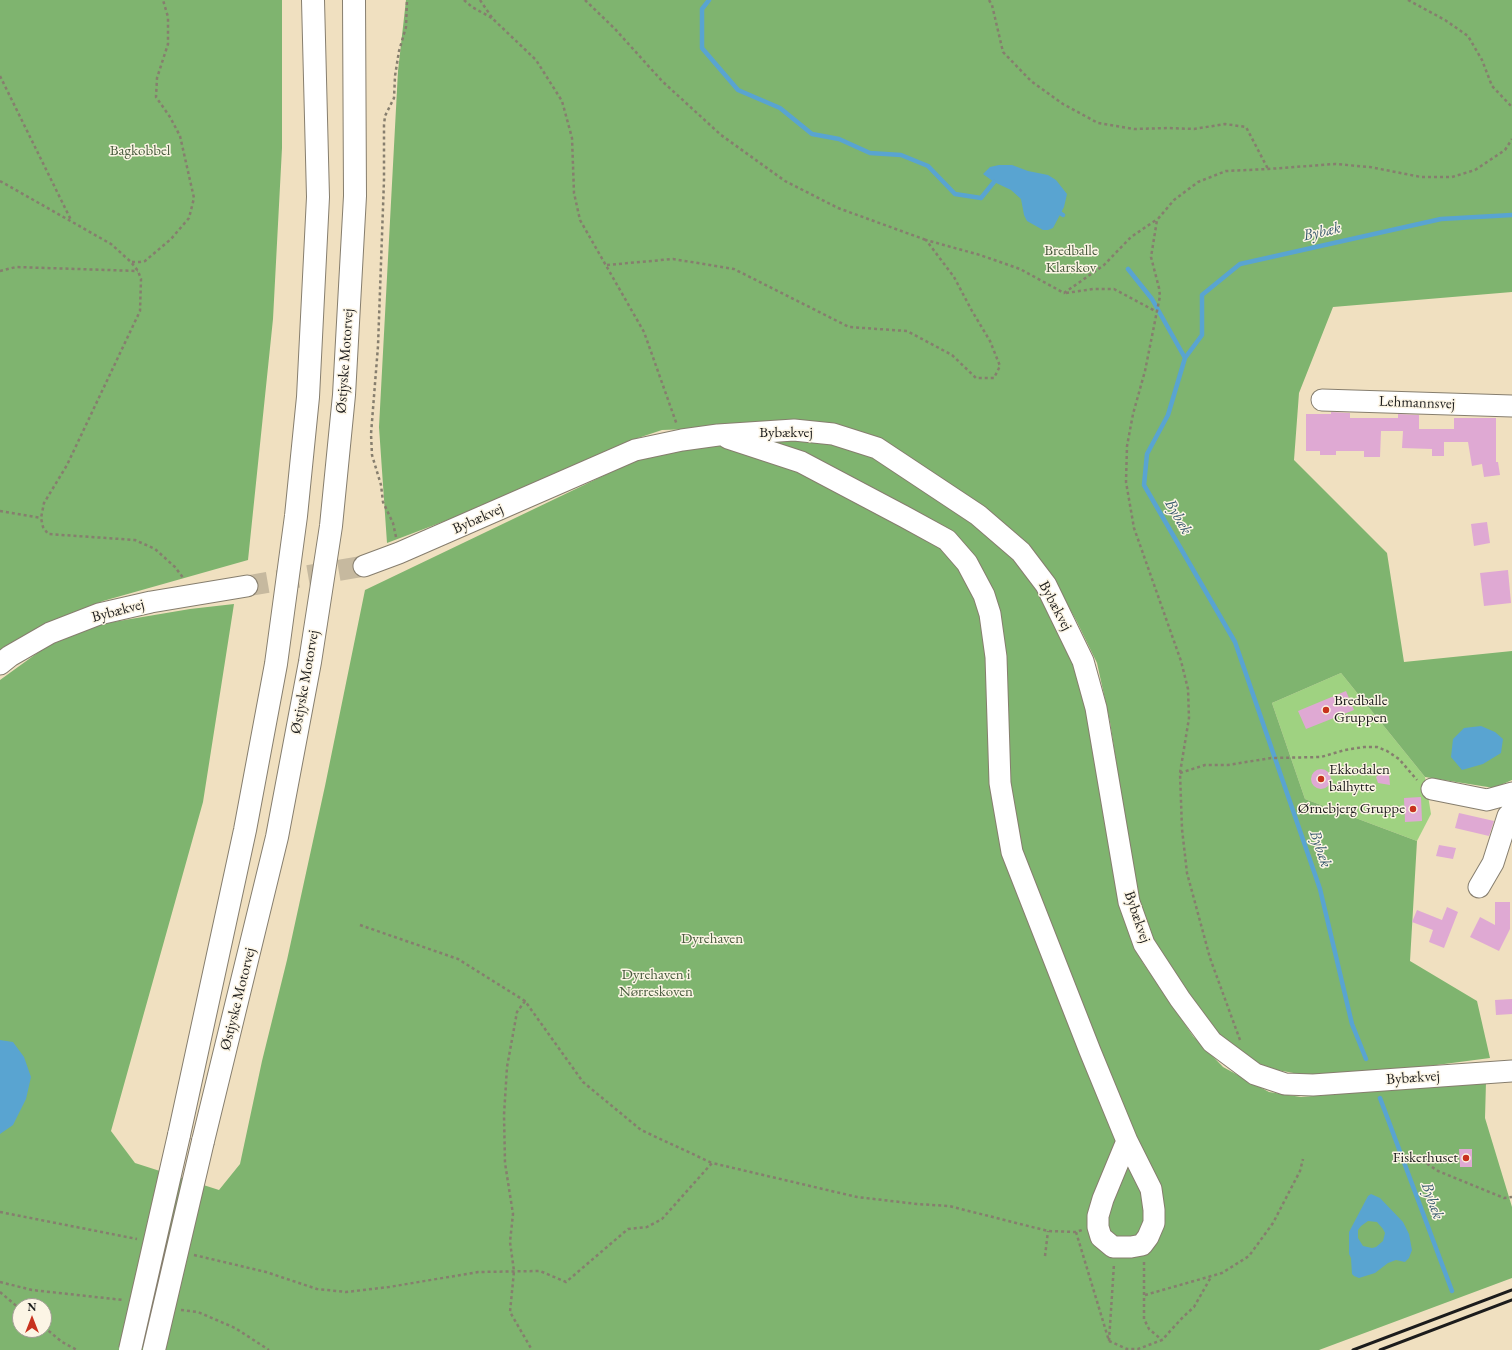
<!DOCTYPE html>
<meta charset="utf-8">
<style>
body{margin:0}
#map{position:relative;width:1512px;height:1350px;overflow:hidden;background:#f0e0c0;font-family:"EB Garamond",serif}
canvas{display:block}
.north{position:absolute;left:12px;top:1298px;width:40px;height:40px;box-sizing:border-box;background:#fcf5e5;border:1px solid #a29e95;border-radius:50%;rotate:0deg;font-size:11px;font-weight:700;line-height:16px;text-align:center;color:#1c1c1c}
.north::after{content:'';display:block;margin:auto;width:14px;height:18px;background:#c8321e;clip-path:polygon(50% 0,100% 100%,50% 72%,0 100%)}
</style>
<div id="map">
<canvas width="1512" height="1350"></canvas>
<div class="north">N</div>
</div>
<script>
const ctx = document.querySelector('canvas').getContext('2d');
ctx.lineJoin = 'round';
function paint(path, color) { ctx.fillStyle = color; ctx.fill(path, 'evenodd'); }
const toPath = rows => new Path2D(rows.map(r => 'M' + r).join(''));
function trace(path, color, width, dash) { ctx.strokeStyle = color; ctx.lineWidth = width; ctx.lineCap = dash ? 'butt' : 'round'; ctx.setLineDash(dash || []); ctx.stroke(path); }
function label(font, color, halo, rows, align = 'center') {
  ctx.font = font + ' "EB Garamond",serif'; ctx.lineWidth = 3; ctx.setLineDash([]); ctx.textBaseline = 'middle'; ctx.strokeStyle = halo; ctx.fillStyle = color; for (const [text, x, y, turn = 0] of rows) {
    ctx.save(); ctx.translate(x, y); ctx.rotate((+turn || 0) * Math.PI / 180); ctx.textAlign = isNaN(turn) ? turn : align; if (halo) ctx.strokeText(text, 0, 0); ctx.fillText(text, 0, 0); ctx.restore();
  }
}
const green = toPath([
 [1341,673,1425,777,1431,814,1417,841,1305,799,1272,703]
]);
const forest = toPath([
 [0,0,282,0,282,148,273,319,248,560,103,601,42,627,0,657],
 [406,0,1512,0,1512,292,1333,307,1299,393,1294,460,1387,553,1404,662,1512,651,1512,780,1494,788,1425,777,1341,673,1272,703,1305,799,1417,841,1410,961,1477,1001,1490,1058,1337,1078,1299,1074,1266,1068,1241,1056,1216,1034,1191,1002,1149,933,1139,910,1110,722,1097,663,1077,622,1061,593,1044,567,822,424,662,430,632,440,474,510,387,543,379,427,398,71],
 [822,438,853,446,879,461,992,537,1025,568,1049,607,1083,683,1127,927,1143,963,1193,1036,1223,1067,1269,1092,1301,1097,1486,1082,1485,1118,1512,1207,1512,1278,1319,1350,0,1350,0,680,47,646,101,624,190,609,234,604,203,802,111,1131,135,1163,219,1190,240,1164,262,1061,287,960,325,786,365,590,632,462,694,446],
 [20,1306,44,1306,44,1330,20,1330]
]);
const water = toPath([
 [999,165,1012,165,1028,171,1048,175,1056,180,1067,194,1064,207,1053,228,1048,230,1043,230,1027,221,1024,215,1021,199,1011,190,994,182,983,174,990,167],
 [1481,726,1495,732,1503,739,1501,753,1483,764,1462,770,1451,757,1453,739,1464,728],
 [0,1040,13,1042,24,1057,31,1077,26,1099,13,1125,0,1134],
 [1371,1194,1380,1198,1403,1222,1409,1234,1412,1250,1409,1258,1405,1262,1396,1260,1388,1263,1375,1273,1359,1278,1354,1276,1352,1274,1351,1258,1349,1254,1349,1232,1368,1196],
 [1368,1221,1377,1222,1383,1229,1385,1233,1383,1241,1376,1247,1372,1248,1363,1246,1358,1238,1358,1230,1361,1226]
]);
const stream = toPath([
 [709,0,702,9,702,48,738,90,780,108,812,134,839,139,870,153,901,155,928,166,955,194,981,198,994,182],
 [1060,213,1063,215],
 [1128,269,1152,299,1185,358],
 [1366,1059,1352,1024,1320,889,1235,642,1144,485,1147,454,1168,415,1185,358,1202,335,1202,295,1240,264,1441,219,1512,215],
 [1380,1098,1452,1291]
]);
const building = toPath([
 [1331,412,1350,413,1350,418,1398,418,1398,414,1419,415,1419,429,1454,429,1454,418,1496,418,1496,462,1498,462,1500,475,1484,477,1482,464,1472,466,1468,442,1444,442,1444,456,1432,456,1432,449,1402,448,1403,431,1381,431,1380,457,1364,457,1364,451,1336,451,1336,455,1320,455,1320,451,1306,451,1306,414,1331,414],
 [1487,522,1490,543,1474,546,1471,524],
 [1508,570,1511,603,1484,606,1480,573],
 [1346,691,1354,710,1306,729,1298,711],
 '1311 779a10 10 0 1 1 20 0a10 10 0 1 1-20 0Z',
 [1381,772,1389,774,1390,785,1378,783,1376,777],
 [1421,797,1422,821,1405,822,1404,798],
 [1459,813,1494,821,1489,836,1455,828],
 [1439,845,1456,848,1453,859,1436,856],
 [1495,902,1510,902,1510,929,1499,951,1470,937,1480,917,1495,925],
 [1447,907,1458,912,1444,948,1429,942,1433,930,1412,922,1417,910,1442,920],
 [1512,999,1512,1014,1496,1015,1495,1000],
 [1459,1149,1472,1149,1472,1167,1460,1167]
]);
const minorTunnel = toPath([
 [247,586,364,566]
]);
const path = toPath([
 [464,0,472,7,492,18],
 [480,0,493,19,536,60,562,101,572,138,574,193,580,220,644,332,677,425],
 [585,0,615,29,662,81,721,135,785,181,838,208,926,240],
 [989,0,992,5,1003,52,1031,81,1063,104,1098,123,1134,129,1169,128,1194,129,1225,124,1246,127,1268,169],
 [1408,0,1445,20,1468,36,1482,60,1492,86,1512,107],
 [0,76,71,220],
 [0,181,111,244,131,262,138,271,141,279,140,311,67,465,44,503,41,518,43,527,48,534,135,540,155,549,175,567,184,579],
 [132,262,140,262,145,261,171,239,189,218,194,198,180,136,170,117,156,97,157,78,168,44,168,17,163,0],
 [607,265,673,259,734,269,849,327,907,331,952,355,976,378,994,378,1000,366,990,341,972,311,954,277,926,240,980,255,1020,269,1064,293,1104,265,1131,237,1156,220],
 [0,271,16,267,138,271],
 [1066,293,1093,289,1114,289,1157,312],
 [0,511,41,518],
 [396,537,393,523,383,502,381,485,372,455,371,434,378,346,384,180,384,125,385,116,394,98,395,76,399,51,406,27,407,0],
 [1180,773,1205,765,1228,765,1271,758,1321,757,1345,750,1364,747,1377,747,1387,751,1399,759,1417,780],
 [360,925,458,959,525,1001,583,1082,641,1130,712,1163],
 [525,1001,517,1012,507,1067,504,1115,505,1163,513,1214,510,1242,514,1271,510,1312,532,1350],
 [1240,1040,1210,958,1187,873,1182,829,1180,773,1189,718,1188,689,1181,661,1134,528,1126,482,1127,446,1133,414,1145,371,1160,296,1159,288,1151,257,1157,220,1174,200,1198,182,1226,171,1268,169,1335,164,1370,167,1421,177,1452,177,1475,170,1505,150,1512,139],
 [1417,1157,1438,1171,1504,1198,1512,1197],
 [0,1212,137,1239],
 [1076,1232,1109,1341,1114,1264],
 [194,1255,266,1272,317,1289,346,1292,389,1287,478,1272,540,1271,566,1282,628,1229,647,1227,662,1219,712,1163,857,1197,917,1204,949,1206,1048,1231,1076,1232,1082,1230],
 [1045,1256,1048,1231],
 [1144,1262,1144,1319,1149,1329,1162,1340],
 [0,1282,32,1290,123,1300],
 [0,1292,20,1309],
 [1145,1295,1222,1273,1249,1256,1273,1223,1300,1171,1303,1159],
 [181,1310,198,1312,235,1328,269,1350],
 [44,1327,62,1342,77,1350],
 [1109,1341,1127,1349,1138,1349,1162,1340,1183,1317,1194,1307,1211,1277]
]);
const minor = toPath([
 [1322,400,1512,406],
 [728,438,801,462,905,517,947,540,967,563,984,595,990,614,996,657,1000,783,1012,852,1090,1051,1127,1141,1151,1189,1154,1210,1154,1223,1148,1237,1142,1245,1131,1247,1113,1247,1101,1237,1098,1227,1098,1216,1103,1199,1127,1141],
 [364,566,399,553,635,450,682,440,718,435,794,430,833,434,877,448,978,515,1021,552,1046,585,1083,661,1096,708,1129,902,1144,944,1180,999,1212,1042,1255,1074,1285,1084,1313,1085,1512,1071],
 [0,664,10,656,50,633,99,614,151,602,247,586],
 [1432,789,1487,800,1512,793],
 [1479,887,1493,863,1508,816,1512,812]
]);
const highway = toPath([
 [179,1135,245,830,276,664,296,516,308,397,318,197,313,0],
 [203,1141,277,837,310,662,331,526,344,395,355,196,354,0]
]);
const rail = toPath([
 [1353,1350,1512,1290],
 [1380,1350,1512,1300]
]);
const highwayBridge = toPath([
 [130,1350,179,1135],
 [154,1350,203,1141]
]);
const markers = [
 [1326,710,4,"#c8321e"],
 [1321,779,4,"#c8321e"],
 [1413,809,4,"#c8321e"],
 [1466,1158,4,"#c8321e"]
];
const parkNames = [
 ["Bagkobbel",140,151],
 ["Bredballe",1071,251],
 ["Klarskov",1071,268],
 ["Dyrehaven",712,939],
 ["Dyrehaven i",656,975],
 ["Nørreskoven",656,992]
];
const streetNames = [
 ["Østjyske Motorvej",345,361,-86],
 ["Lehmannsvej",1417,403,2],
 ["Bybækvej",786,433],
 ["Bybækvej",478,519,-24],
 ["Bybækvej",1055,606,62],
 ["Bybækvej",118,611,-15],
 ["Østjyske Motorvej",305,682,-80],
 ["Bybækvej",1137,917,71],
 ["Østjyske Motorvej",238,999,-76],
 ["Bybækvej",1413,1078,-4]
];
const poiNames = [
 ["Bredballe",1334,701],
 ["Gruppen",1334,718],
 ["Ekkodalen",1329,770],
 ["bålhytte",1329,787],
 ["Ørnebjerg Gruppe",1405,809,"right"],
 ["Fiskerhuset",1458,1158,"right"]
];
const waterNames = [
 ["Bybæk",1322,232,-13],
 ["Bybæk",1178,517,60],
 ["Bybæk",1320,849,71],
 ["Bybæk",1432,1201,70]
];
paint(green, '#9fd281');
paint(forest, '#7fb46f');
paint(water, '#59a4d1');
trace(stream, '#59a4d1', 4.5);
paint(building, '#dfa9d3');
trace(minorTunnel, '#c6b99f', 21, [21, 10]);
trace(minor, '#867e6e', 23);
trace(highway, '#867e6e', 24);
trace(path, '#867e6e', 2.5, [3, 3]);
trace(minor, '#fff', 21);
trace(highway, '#fff', 22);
trace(rail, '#1c1c1c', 3);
trace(highwayBridge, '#867e6e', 24, []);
trace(highwayBridge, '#fff', 22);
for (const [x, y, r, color] of markers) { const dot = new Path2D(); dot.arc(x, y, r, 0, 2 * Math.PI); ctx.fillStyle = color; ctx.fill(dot); trace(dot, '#fcf5e5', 1.5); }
label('15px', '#4a5c3f', '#fcf5e5', parkNames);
label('15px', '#1c1c1c', '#fcf5e5', streetNames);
label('15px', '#1c1c1c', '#fcf5e5', poiNames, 'left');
label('italic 16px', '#37596d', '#fcf5e5', waterNames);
</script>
